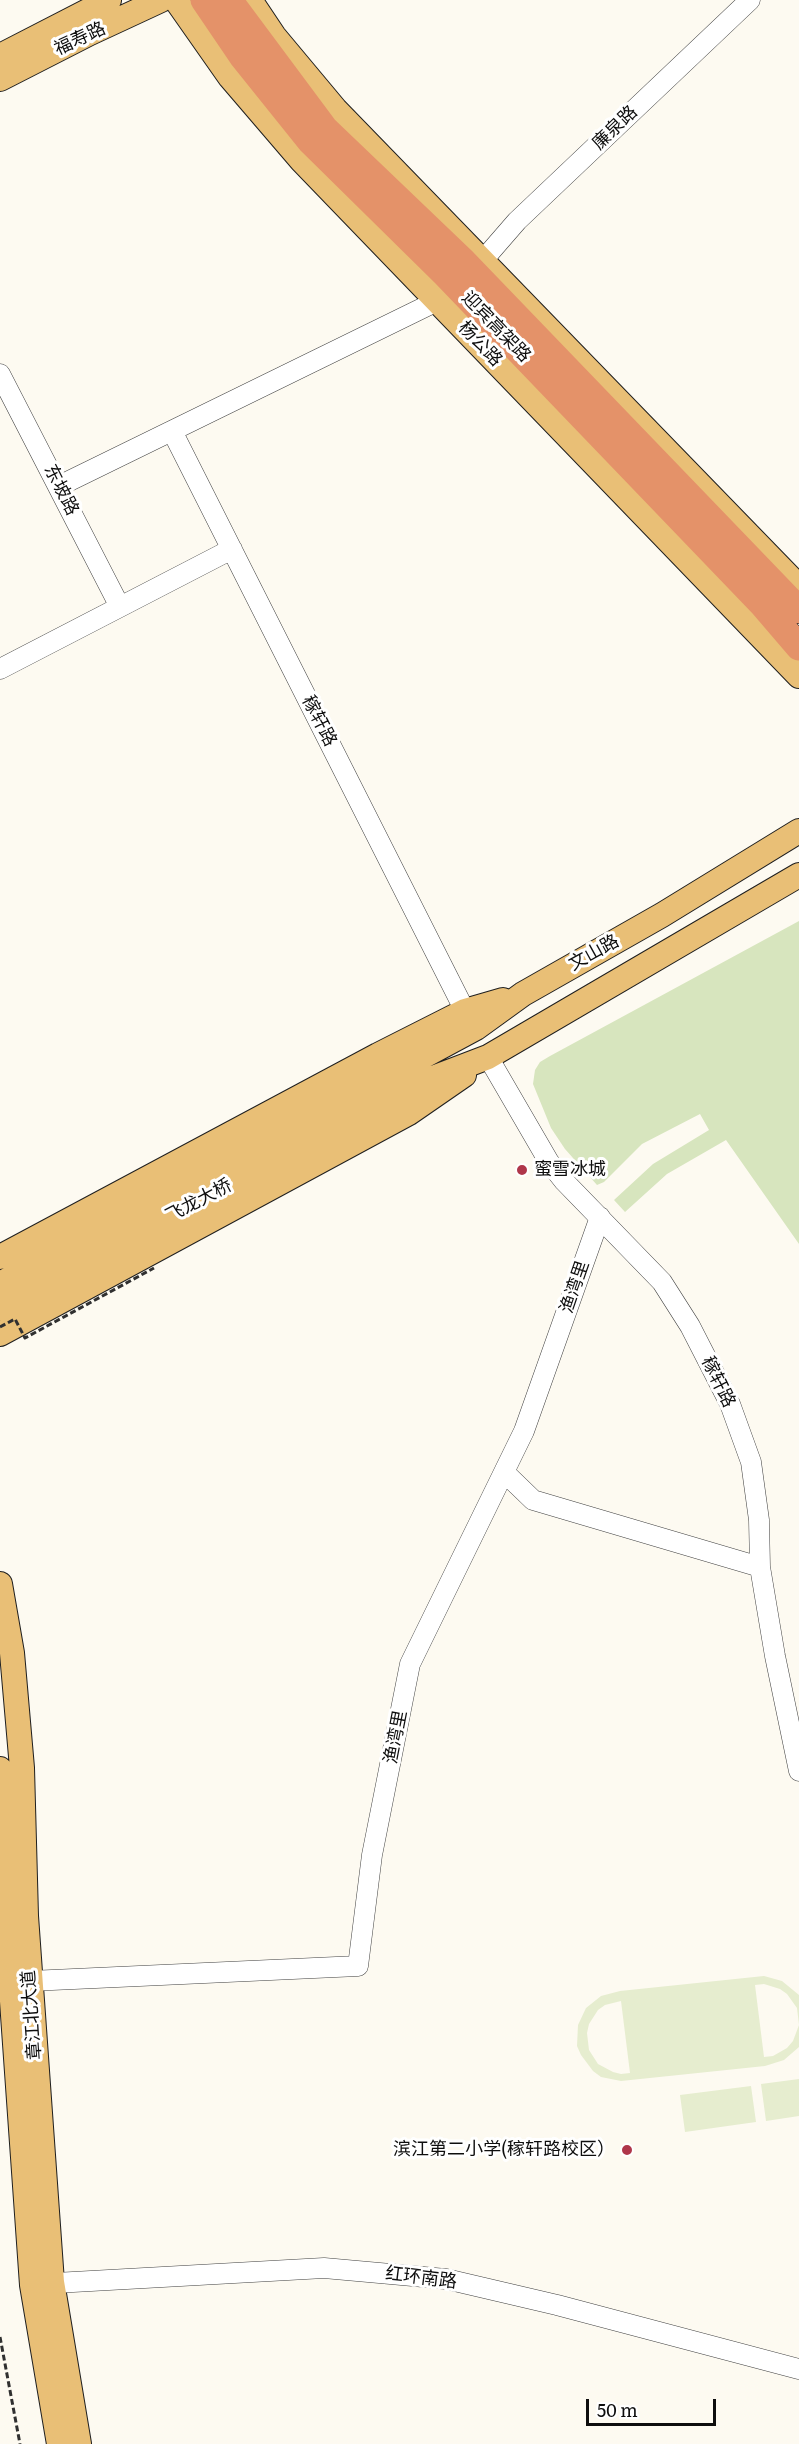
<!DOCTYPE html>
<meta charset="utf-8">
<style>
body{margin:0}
#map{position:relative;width:799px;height:2444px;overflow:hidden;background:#fdfaf1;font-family:Literata,serif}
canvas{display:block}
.scale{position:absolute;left:586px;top:2399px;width:130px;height:27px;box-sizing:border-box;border:3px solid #0e0e0e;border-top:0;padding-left:8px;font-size:18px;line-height:21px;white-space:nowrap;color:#0e0e0e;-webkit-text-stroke:4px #fff;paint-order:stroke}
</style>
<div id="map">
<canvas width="799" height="2444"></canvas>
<div class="scale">50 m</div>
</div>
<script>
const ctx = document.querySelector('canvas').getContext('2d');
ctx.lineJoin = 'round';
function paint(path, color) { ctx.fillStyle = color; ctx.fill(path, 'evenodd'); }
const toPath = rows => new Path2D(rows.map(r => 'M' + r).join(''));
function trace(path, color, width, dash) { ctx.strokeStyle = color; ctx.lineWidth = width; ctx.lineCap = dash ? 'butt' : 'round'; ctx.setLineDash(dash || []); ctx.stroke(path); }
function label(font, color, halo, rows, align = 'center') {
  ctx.font = font + ' Literata,"Noto Sans SC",serif'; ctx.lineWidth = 6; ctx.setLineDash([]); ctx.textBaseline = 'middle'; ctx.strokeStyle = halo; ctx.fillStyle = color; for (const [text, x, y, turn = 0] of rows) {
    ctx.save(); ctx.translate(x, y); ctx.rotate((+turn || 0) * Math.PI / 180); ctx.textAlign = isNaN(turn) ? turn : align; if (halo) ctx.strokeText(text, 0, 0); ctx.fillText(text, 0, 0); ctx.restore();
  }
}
const green = toPath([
 [799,921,799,1244,726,1140,667,1174,625,1212,614,1200,653,1164,709,1130,700,1114,642,1144,604,1182,597,1185,565,1149,551,1128,533,1084,535,1070,540,1062,550,1056]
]);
const pitch = toPath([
 [764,1976,782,1981,799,1995,799,2047,784,2060,765,2066,621,2081,601,2077,593,2071,581,2055,577,2046,578,2025,586,2008,601,1996,620,1991],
 [764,1984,780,1989,787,1994,797,2008,799,2025,793,2041,787,2048,773,2056,764,2057,755,1985],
 [621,2001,630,2073,621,2074,613,2072,598,2064,589,2050,587,2033,589,2024,598,2010,605,2005],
 [799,2079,799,2116,766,2121,761,2084],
 [751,2086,756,2122,685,2132,680,2095]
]);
const path = toPath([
 [0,2337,20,2444]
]);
const minor = toPath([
 [484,259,517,221,750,0],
 [0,374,120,607],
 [172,431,465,1011],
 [59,486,437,301],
 [0,669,232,549],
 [488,1057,549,1162,564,1181,662,1282,690,1326,730,1404,751,1462,759,1520,760,1567,775,1656,799,1771],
 [504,1472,533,1500,760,1567],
 [30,1981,358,1966,372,1855,410,1664,524,1431,600,1217],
 [37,2284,324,2268,446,2279,557,2305,799,2369]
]);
const major = toPath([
 [176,0,230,77,302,161,799,676],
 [250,0,274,36,335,109,799,587],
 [0,56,109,0],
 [0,79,90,33,161,0],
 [0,1257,378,1055,465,1011,503,1000],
 [0,1284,476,1028,523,994,662,915,799,831],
 [0,1308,399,1094,420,1083,488,1057,799,875],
 [0,1334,409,1113,464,1075],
 [0,1584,12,1653,22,1768,26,1916,52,2282,79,2444],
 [0,1769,6,1916,32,2285,59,2444]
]);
const highway = toPath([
 [204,0,242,56,311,142,445,274,763,605,799,647],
 [229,0,325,129,464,262,799,610]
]);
const pathBridge = toPath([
 [0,1327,15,1319,25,1338,154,1268]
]);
const markers = [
 [522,1170,6,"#af364a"],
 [627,2150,6,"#af364a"]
];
const streetNames = [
 ["福寿路",80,39,-25],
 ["廉泉路",615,128,-44],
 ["迎宾高架路",496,327,46],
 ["杨公路",480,344,46],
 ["东坡路",61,490,63],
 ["稼轩路",319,721,63],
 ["文山路",594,953,-29],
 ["飞龙大桥",199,1201,-28],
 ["渔湾里",575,1287,-71],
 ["稼轩路",718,1382,64],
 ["渔湾里",396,1737,-79],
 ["章江北大道",32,2015,-94],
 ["红环南路",421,2278,7]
];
const poiNames = [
 ["蜜雪冰城",534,1170],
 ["滨江第二小学(稼轩路校区）",615,2150,"right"]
];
paint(green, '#d7e5be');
paint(pitch, '#e6edcf');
trace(minor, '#414141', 21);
trace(major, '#1f1f1f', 26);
trace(highway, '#1f1f1f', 28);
trace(path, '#303030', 3, [6, 3]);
trace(minor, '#fff', 20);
trace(major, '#e9bf76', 24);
trace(highway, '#e49269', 27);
trace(pathBridge, '#303030', 3, [6, 3]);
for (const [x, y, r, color] of markers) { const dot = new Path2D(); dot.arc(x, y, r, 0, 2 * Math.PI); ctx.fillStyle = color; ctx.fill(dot); trace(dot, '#fff', 2); }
label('18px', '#0e0e0e', '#fff', streetNames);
label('18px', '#0e0e0e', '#fff', poiNames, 'left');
</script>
